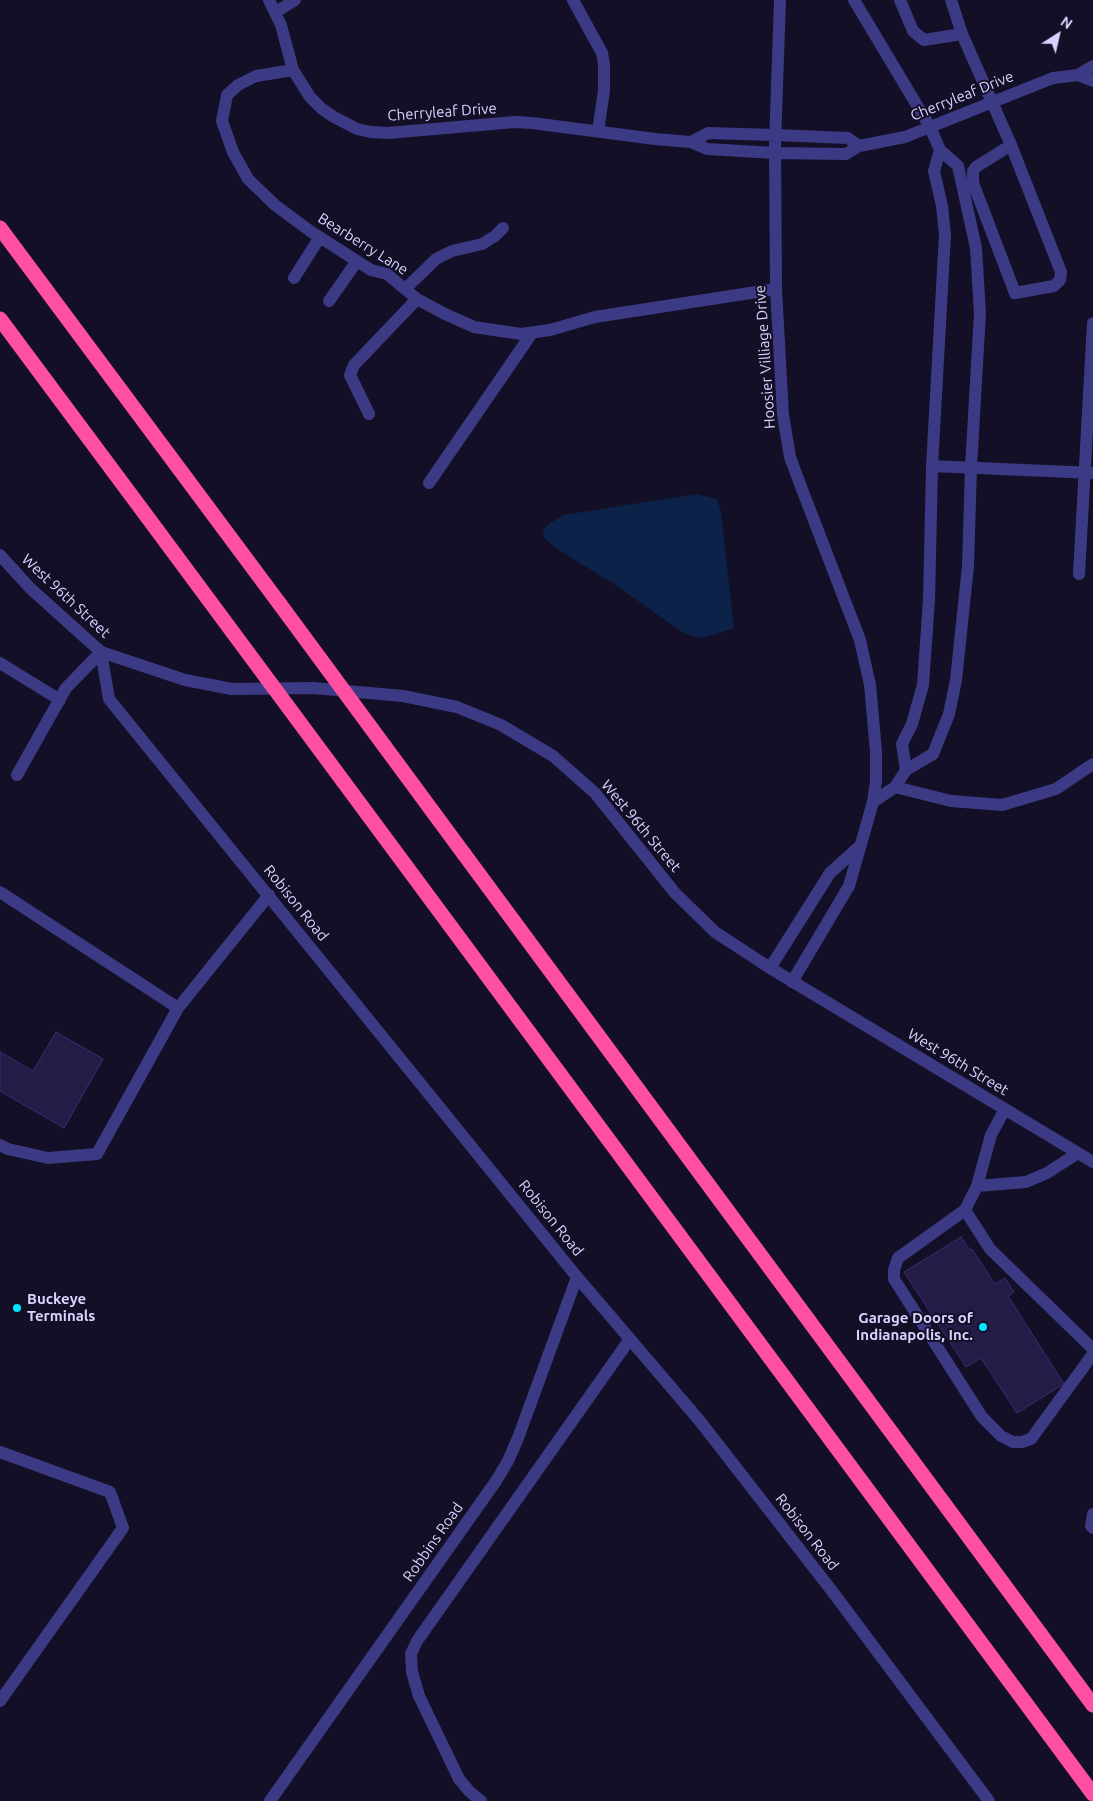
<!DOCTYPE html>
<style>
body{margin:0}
#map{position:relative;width:1093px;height:1801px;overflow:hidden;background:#130f26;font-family:Ubuntu,sans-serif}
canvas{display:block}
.north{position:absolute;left:1033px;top:10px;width:50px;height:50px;-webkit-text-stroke:4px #130f26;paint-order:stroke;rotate:35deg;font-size:14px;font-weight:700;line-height:20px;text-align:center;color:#d9d4ff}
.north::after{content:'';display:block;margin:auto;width:18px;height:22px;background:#d9d4ff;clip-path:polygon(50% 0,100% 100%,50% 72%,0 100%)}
</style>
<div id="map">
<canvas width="1093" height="1801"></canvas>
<div class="north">N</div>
</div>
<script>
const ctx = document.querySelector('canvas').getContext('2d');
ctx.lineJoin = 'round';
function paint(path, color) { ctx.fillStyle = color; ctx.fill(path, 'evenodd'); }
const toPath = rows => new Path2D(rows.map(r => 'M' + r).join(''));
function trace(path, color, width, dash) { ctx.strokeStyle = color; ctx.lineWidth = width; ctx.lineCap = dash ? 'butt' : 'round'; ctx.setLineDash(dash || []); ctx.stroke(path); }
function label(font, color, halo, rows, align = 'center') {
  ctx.font = font + ' Ubuntu,sans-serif'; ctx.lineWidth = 4; ctx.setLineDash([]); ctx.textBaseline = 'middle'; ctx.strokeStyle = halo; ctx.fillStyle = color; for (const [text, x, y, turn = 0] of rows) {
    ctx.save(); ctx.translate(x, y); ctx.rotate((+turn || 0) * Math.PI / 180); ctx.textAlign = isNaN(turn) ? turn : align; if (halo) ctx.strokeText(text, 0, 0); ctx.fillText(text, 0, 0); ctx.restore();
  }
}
const water = toPath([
 [697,494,717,499,721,512,734,628,713,635,700,638,685,634,614,584,557,549,544,538,543,533,546,526,563,515]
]);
const building = toPath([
 [56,1032,103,1059,64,1128,0,1091,0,1052,33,1071,56,1032],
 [961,1237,970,1250,972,1249,995,1284,1005,1278,1014,1292,1008,1296,1064,1384,1017,1413,981,1358,966,1367,904,1272,961,1237]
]);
const minor = toPath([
 [269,0,281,25,293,70,310,97,322,109,334,117,357,129,371,132,388,133,515,122,532,123,655,139,691,142,707,149,775,153,846,154,859,146,905,137,1053,78,1078,75,1093,81],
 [573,0,602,53,604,64,604,91,598,131],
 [780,0,775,144,776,289,783,415,790,457,800,484,860,640,870,685,876,751,876,781,873,802,849,886,792,982],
 [854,0,930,127,940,150],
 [900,0,913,31,924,40,962,34],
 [951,0,962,34,1011,145,1061,272,1060,280,1054,286,1015,293,973,183,973,171,976,167,1011,145],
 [276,12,295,0],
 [293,70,256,76,238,85,227,95,222,121,233,152,248,179,275,205,310,231,371,270,387,274,417,299,445,314,474,327,521,334,550,330,595,317,776,289],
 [1078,75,1093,66],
 [691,142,708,133,776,135,848,138,859,146],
 [294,278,320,237],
 [405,289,436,259,452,251,482,244,495,236,503,228],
 [329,301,357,261],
 [369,414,350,375,354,365,417,299],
 [932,466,1093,473],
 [429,483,532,333],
 [0,555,30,588,101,652,185,680,232,689,313,688,403,696,457,707,501,725,553,756,595,793,675,893,715,932,770,968,1093,1162],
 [1079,574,1093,323],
 [101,652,109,699,577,1277,699,1420,832,1591,989,1801],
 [0,663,60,700],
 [17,775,66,688,101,652],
 [895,787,951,801,1002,805,1056,789,1093,764],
 [873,802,895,787,906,770,933,754,949,714,956,680,968,566,971,467,980,313,976,248,958,166,940,150,934,171,942,206,945,235,932,466,929,600,923,685,912,724,902,744,906,770],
 [0,892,178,1008,269,895],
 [770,968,830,873,861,845],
 [1005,1109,991,1135,977,1186,965,1210,898,1258,894,1270,894,1279,982,1417,1001,1436,1013,1442,1022,1442,1031,1439,1093,1354],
 [0,1145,8,1149,48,1158,97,1154,178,1008],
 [977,1186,1026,1182,1047,1173,1078,1153],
 [965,1210,990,1249,1093,1349],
 [0,1452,110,1492,123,1528,0,1701],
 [1093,1514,1091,1526,1093,1528],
 [270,1801,496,1481,508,1461,518,1438,577,1277],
 [481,1801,469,1791,459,1779,419,1696,412,1672,411,1654,417,1641,630,1339]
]);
const highway = toPath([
 [0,228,279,603],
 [0,319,157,530],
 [343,781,1093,1794],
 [464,854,1093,1705]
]);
const highwayBridge = toPath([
 [157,530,343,781],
 [279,603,464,854]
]);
const markers = [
 [17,1308,5,"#00e5ff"],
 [983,1327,5,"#00e5ff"]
];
const streetNames = [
 ["Cherryleaf Drive",962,96,-22],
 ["Cherryleaf Drive",442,112,-4],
 ["Bearberry Lane",363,244,32],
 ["Hoosier Villiage Drive",765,357,-94],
 ["West 96th Street",66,596,43],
 ["West 96th Street",641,826,50],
 ["Robison Road",296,903,51],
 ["West 96th Street",958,1062,31],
 ["Robison Road",551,1218,51],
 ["Robison Road",807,1532,52],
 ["Robbins Road",433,1542,-55]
];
const poiNames = [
 ["Buckeye",27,1299],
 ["Terminals",27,1316],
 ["Garage Doors of",973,1318,"right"],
 ["Indianapolis, Inc.",973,1335,"right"]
];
paint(water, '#0c2248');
paint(building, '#241b47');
trace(building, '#3b2d73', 1);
trace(minor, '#3d3a85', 12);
trace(highway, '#ff4fa3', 15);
trace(highwayBridge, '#ff4fa3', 15);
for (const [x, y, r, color] of markers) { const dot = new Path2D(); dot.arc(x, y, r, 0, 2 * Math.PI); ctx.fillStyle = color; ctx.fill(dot); trace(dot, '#130f26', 2); }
label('15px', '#d9d4ff', '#130f26', streetNames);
label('bold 15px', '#d9d4ff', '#130f26', poiNames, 'left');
</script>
